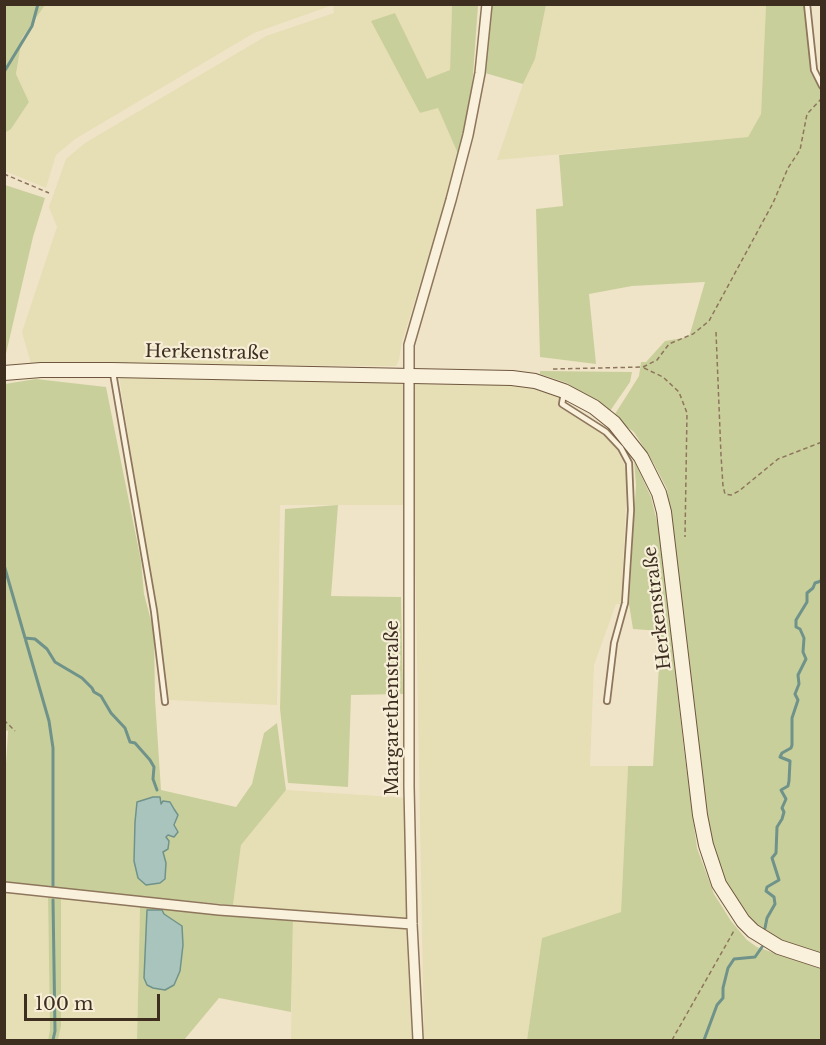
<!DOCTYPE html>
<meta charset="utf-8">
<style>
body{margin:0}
#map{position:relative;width:826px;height:1045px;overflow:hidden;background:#f0e4c8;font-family:"Libre Baskerville",serif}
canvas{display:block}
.frame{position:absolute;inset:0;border:6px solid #3d2e20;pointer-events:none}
.scale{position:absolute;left:24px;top:994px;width:136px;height:27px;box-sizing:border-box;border:3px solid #3d2e20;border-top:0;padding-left:8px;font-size:18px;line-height:21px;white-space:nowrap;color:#3d2e20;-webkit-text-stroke:4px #f7eed8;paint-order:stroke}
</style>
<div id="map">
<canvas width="826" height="1045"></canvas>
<div class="frame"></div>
<div class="scale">100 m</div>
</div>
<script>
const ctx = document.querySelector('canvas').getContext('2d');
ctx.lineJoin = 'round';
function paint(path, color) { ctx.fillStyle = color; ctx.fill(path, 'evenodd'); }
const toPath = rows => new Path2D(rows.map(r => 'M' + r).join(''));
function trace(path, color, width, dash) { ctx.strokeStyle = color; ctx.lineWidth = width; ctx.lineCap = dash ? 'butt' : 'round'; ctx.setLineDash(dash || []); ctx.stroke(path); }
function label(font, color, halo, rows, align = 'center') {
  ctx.font = font + ' "Libre Baskerville",serif'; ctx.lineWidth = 4.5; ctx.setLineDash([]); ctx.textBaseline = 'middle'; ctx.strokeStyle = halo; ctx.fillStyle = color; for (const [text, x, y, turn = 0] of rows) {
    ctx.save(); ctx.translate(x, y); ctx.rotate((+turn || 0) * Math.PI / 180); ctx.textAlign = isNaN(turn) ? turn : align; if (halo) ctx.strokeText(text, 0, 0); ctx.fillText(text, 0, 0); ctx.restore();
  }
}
const farmland = toPath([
 [45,5,333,5,254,33,75,139,56,155,46,188,5,171,5,133,11,129,29,102,16,74,22,38],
 [333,5,452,5,450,70,426,80,395,13,420,113,438,107,459,156,402,342,399,360,396,366,31,364,22,332,57,227,49,207,66,159,85,143,266,36,334,13],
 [546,5,766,5,761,114,748,137,497,160,523,84,535,59],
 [119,376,403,380,403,505,280,505,277,705,169,700],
 [412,381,509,382,534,387,560,395,558,406,603,434,616,448,624,464,627,481,621,604,616,604,594,665,590,766,628,766,621,912,542,938,527,1040,424,1040],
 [286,790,408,798,407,919,233,905,241,845],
 [5,892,48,898,50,1031,48,1040,5,1040],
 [61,897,140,907,137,1040,58,1040,61,1026],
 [293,919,406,928,412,1040,291,1040]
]);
const green = toPath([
 [5,4,45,5,22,38,16,74,29,102,11,129,5,133],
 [452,5,478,5,473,75,468,112,459,156,438,108,420,113,371,21,395,13,427,79,450,70],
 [490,5,546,5,535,59,523,84,485,73],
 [766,5,804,5,811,73,822,90,821,956,771,939,757,928,725,887,713,857,703,808,673,530,667,489,654,464,634,432,616,419,615,414,639,376,641,362,646,362,665,341,689,337,705,282,632,286,589,294,596,364,540,357,536,209,563,206,559,155,748,137,761,114],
 [5,185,45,198,33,237,5,358],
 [540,371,632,372,630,382,610,411,606,411,567,383,540,374],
 [36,379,106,387,141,561,144,594,154,632,155,699,161,790,236,807,252,784,264,733,277,723,286,790,241,845,233,905,5,884,4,763,6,764,8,731,4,730,5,384],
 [153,797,161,805,178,815,174,829,166,838,169,841,168,849,163,852,166,863,139,878,137,802],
 [634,460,651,497,660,534,684,750,697,848,714,894,731,921,747,940,757,947,821,969,821,1040,527,1040,542,938,621,912,628,766,653,766,661,631,633,629,629,604,636,485],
 [338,505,331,596,401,597,403,694,351,695,348,787,288,783,280,709,285,509],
 [61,897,61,1026,58,1040,48,1040,50,1030,48,898],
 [140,907,293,919,291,1012,219,998,184,1040,137,1040],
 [147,910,164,914,177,922,180,971,174,984,165,990]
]);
const water = toPath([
 [153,797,160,797,161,804,163,801,170,802,174,809,178,815,174,825,178,832,174,837,168,835,166,837,169,841,168,849,163,852,166,863,165,879,160,883,146,885,138,878,134,861,135,822,137,802,153,797],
 [147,910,162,910,164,914,182,926,183,945,180,971,174,985,165,990,153,988,147,985,144,978,147,910]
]);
const stream = toPath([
 [4,72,32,26,38,4],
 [4,565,49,721,53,748,53,886],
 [25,638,35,639,47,649,55,662,82,678,92,688,94,692,101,696,111,713,125,728,130,742,135,743,150,760,154,767,153,779,157,790],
 [53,900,55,1031,53,1040],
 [765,928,767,918,775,904,774,897,766,891,767,887,779,880,772,858,776,853,777,827,782,819,784,812,782,808,786,799,781,790,788,786,789,781,790,761,780,757,782,753,791,748,792,745,792,718,798,700,795,694,799,684,798,675,806,659,803,652,804,638,800,629,796,627,796,620,807,602,807,593,813,588,815,583,821,581,822,575],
 [704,1040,717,1005,723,998,723,988,728,968,734,959,755,957,762,947]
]);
const path = toPath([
 [4,174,49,193],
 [716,332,721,455,723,486,725,494,731,495,739,491,778,459,822,442],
 [644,368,663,377,679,392,687,413,685,537],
 [553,369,643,367,657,360,669,344,693,334,709,321,773,203,788,168,800,150,807,114,822,98],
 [4,720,15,731],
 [672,1040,735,929]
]);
const service = toPath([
 [807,4,814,70,822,86],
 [113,373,154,611,165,702],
 [564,393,562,404,606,432,621,448,629,463,631,510,625,603,614,643,607,701]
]);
const minor = toPath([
 [4,887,219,910,412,924],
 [418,1040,412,924,409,787,409,345,451,200,468,135,480,73,487,4]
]);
const secondary = toPath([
 [4,373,41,370,112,370,512,378,535,381,564,391,594,407,614,423,641,457,659,493,664,512,700,815,706,845,719,884,743,921,753,931,779,947,822,961]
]);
const streetNames = [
 ["Herkenstraße",207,353,1],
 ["Herkenstraße",658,608,-97],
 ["Margarethenstraße",393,708,-90]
];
paint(farmland, '#e6deb5');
paint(green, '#c9cf9b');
paint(water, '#a9c4bc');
trace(water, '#6f938a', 1.5);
trace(stream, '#6f938a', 3);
trace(service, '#8d765c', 8);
trace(minor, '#8d765c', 12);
trace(secondary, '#6f573f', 16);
trace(path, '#8d765c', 1.5, [4.5, 3]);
trace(service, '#faf1dc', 4.5);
trace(minor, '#faf1dc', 9);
trace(secondary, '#faf1dc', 14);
label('18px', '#3d2e20', '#f7eed8', streetNames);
</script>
